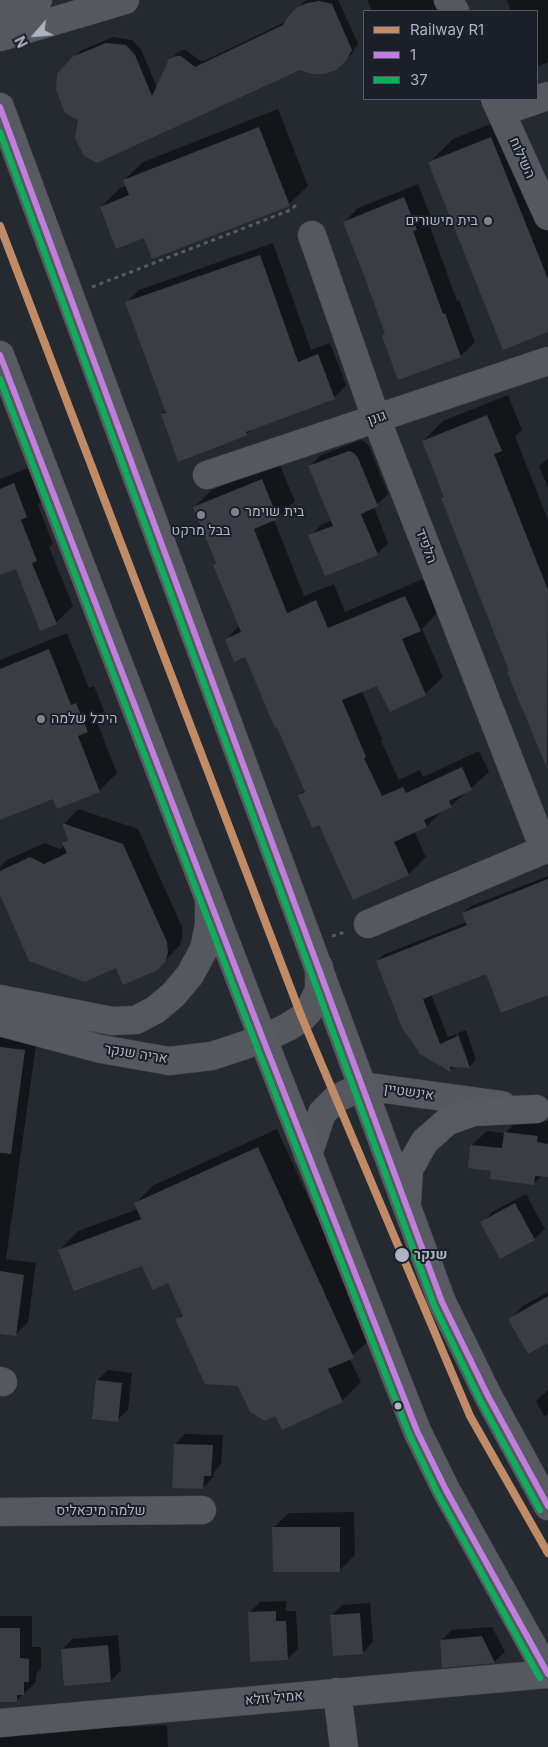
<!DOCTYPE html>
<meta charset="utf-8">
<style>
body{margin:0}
#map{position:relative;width:548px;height:1747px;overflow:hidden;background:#252930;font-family:Inter,sans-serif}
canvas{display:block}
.legend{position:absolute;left:363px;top:10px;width:175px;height:90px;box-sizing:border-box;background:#1a1f29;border:1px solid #555b66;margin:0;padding:6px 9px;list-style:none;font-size:15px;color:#aeb4c2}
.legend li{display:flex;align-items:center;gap:10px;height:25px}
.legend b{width:25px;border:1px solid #555b66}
.north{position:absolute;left:10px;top:10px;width:50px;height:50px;-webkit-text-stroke:4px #1a1f29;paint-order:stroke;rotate:243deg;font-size:14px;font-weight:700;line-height:20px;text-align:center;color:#aeb4c2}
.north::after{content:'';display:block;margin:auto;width:18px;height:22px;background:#aeb4c2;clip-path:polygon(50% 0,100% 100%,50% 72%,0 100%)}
</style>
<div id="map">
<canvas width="548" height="1747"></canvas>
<ul class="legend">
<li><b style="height:6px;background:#c18c65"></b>Railway R1</li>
<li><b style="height:6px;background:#c07fdc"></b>1</li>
<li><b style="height:6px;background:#0daf5c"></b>37</li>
</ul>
<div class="north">N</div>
</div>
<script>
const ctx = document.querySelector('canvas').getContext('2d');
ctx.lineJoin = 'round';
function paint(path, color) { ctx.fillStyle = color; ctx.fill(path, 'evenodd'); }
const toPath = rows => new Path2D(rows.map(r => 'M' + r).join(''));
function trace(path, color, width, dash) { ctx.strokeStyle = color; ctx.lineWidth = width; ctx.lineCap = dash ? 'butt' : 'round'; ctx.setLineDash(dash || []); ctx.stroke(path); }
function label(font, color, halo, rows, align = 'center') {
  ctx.font = font + ' Inter,Heebo,sans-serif'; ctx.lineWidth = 4; ctx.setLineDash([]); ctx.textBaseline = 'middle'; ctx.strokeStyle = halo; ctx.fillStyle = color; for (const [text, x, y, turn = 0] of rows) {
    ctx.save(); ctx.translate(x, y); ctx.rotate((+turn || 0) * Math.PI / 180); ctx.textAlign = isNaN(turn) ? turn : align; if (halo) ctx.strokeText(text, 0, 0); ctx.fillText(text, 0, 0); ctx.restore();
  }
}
const shadow = toPath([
 [308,0,338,0,358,43,352,54,345,60,300,69,80,119,73,58,80,51,113,37,132,40,141,49,157,88,170,60,177,53,183,50,187,51,202,62,287,21,303,2],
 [367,0,451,0,455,11,372,11],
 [507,0,548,0,548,62,537,67,537,11,511,11],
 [278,109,308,186,289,204,145,237,101,207,120,188,126,186,124,180,143,162],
 [515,114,548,196,548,331,429,163,453,139],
 [418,184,430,215,427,218,457,301,459,300,475,342,461,356,386,333,344,222,358,208],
 [273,243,311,350,330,343,346,385,334,398,254,428,247,434,162,415,166,411,126,303,139,290],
 [508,395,522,430,515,436,548,520,548,766,509,672,510,670,445,496,423,441,443,421],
 [361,440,365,442,369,446,388,494,374,507,388,543,377,554,310,536,321,525,332,520,309,467,321,455],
 [548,458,548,488,539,466],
 [279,463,295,501,277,518,274,520,304,596,334,584,345,612,423,579,437,613,422,629,443,677,425,694,377,684,362,691,382,739,381,741,399,780,420,770,423,777,479,751,489,772,451,806,442,811,427,826,414,831,426,857,409,874,320,823,299,795,305,790,246,656,226,639,239,626,194,507,212,490],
 [31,467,43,500,38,505,53,544,49,547,73,606,56,623,17,568,0,574,0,479],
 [67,633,89,688,94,686,105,713,97,722,117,773,99,791,53,797,0,819,0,660],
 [78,809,138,829,182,927,182,937,180,945,158,968,117,966,0,892,0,867,7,860,45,843,59,849,65,846,64,843,69,838,64,824],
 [548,876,548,994,486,973,431,994,448,1037,456,1034,466,1061,468,1061,458,1033,466,1030,476,1060,469,1067,455,1066,451,1070,420,1053,377,961,385,954,467,922,463,913,471,906],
 [0,1033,37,1038,6,1259,36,1263,28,1322,16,1334,0,1332],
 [520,1118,548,1121,548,1176,542,1176,534,1183,492,1170,471,1146,487,1131,505,1133],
 [277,1129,372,1338,349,1358,361,1382,342,1401,276,1414,239,1385,177,1320,183,1313,169,1281,143,1264,60,1250,78,1231,138,1209,135,1204,154,1185],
 [526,1194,545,1229,534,1239,482,1223,492,1212],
 [548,1292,548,1342,510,1319,523,1306],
 [108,1370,132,1373,128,1410,117,1420,97,1380],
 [548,1390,548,1414,544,1416,536,1401],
 [185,1434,223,1435,221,1464,214,1472,213,1477,203,1488,175,1444],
 [354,1512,355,1555,340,1570,273,1528,289,1513],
 [286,1601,286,1611,296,1611,298,1649,287,1659,250,1612,260,1602],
 [370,1603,373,1642,363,1653,331,1616,342,1605],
 [0,1616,32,1616,32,1647,41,1647,41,1669,36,1674,36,1682,16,1701,0,1701],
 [492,1627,505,1652,494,1662,443,1666,441,1641,452,1630],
 [118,1635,121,1670,111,1681,62,1650,72,1639],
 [125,1724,125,1727,167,1725,168,1747,0,1747,0,1733]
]);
const building = toPath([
 [319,1,332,4,352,50,346,61,336,70,324,74,312,74,300,70,97,163,84,156,75,138,78,120,65,113,56,90,57,74,72,57,106,43,126,45,135,55,152,96,169,59,176,56,181,56,195,67,283,25,287,18,296,8,307,3],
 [259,127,290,206,152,259,144,238,116,249,100,207,129,195,123,180],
 [491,137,548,279,548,332,503,350,428,162],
 [404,197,417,230,413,231,443,314,445,313,461,357,398,380,382,336,385,334,365,278,343,222],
 [260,255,298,362,318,354,335,399,246,432,248,435,178,462,161,414,166,413,125,302],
 [487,415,502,451,494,454,548,590,547,768,507,672,509,671,441,498,444,497,422,441],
 [349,451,354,453,358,458,378,506,361,514,378,555,325,576,308,535,333,526,308,466],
 [262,479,278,519,254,529,287,613,316,600,328,628,405,596,421,631,402,639,426,695,390,712,377,686,342,700,366,757,364,758,382,796,403,787,406,793,462,767,472,790,449,801,452,807,424,820,427,827,394,842,409,875,353,900,319,825,312,828,298,795,305,792,277,727,275,728,245,657,234,662,225,639,241,632,213,565,216,564,193,507],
 [14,483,27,517,21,520,37,561,32,563,57,624,40,631,16,569,0,575,0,489],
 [49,649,71,705,76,703,88,732,78,736,100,792,57,809,53,799,0,820,0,669],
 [62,823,123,844,167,942,168,953,165,962,158,970,123,985,116,968,85,982,29,961,0,895,0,871,30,857,44,864,67,853,62,843,68,840],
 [548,879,548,995,501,1013,486,974,423,999,440,1044,458,1036,470,1068,450,1067,451,1072,418,1053,419,1052,402,1028,376,961,467,925,462,913],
 [0,1047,25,1050,11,1154,0,1153],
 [504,1132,538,1136,537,1142,548,1144,548,1177,535,1176,534,1185,490,1179,491,1171,468,1168,470,1145,502,1148],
 [258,1147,354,1358,328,1369,343,1402,282,1430,275,1416,265,1421,250,1412,238,1386,205,1384,175,1319,183,1316,168,1283,153,1290,142,1266,74,1291,58,1250,141,1219,134,1203],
 [515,1203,535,1240,500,1259,480,1222],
 [0,1271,24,1275,16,1336,0,1334],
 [548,1296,548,1343,528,1354,508,1319],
 [96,1380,122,1383,118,1422,92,1419],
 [174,1444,213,1445,211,1476,204,1476,203,1489,172,1488],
 [272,1527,340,1527,340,1572,273,1572],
 [276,1611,276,1621,286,1621,288,1660,250,1662,248,1612],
 [360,1613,363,1654,333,1656,330,1615],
 [0,1628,20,1628,20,1658,29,1659,29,1682,24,1682,24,1695,17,1695,17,1702,0,1702],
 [482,1636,495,1663,442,1668,440,1640],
 [108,1645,111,1682,64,1686,61,1649]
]);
const path = toPath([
 [92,287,288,211,298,204],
 [332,936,345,932]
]);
const minor = toPath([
 [448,0,455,11],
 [0,11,38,0],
 [0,37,125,0],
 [495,99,548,216],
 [501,112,548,96],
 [312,235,376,418,544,849],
 [207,475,548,361],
 [368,924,548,848],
 [0,999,112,1021,136,1020,155,1010,173,995,190,975,204,949,209,925,209,898],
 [0,1022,101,1049,169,1061,212,1056,263,1039,288,1027,302,1018,310,1009,319,990,319,967],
 [308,1155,322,1113,336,1099,362,1086,502,1105],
 [0,1381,3,1382],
 [0,1512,202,1510],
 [337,1692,344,1747],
 [0,1723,548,1674]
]);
const major = toPath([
 [0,107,442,1302,488,1396,548,1506],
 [0,355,263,1039,417,1431,446,1490,548,1674],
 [407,1201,409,1169,425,1141,448,1121,473,1112,536,1109]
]);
const bus1 = toPath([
 [0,107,442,1302,488,1396,548,1506],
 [0,355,263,1039,417,1431,446,1490,548,1674]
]);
const bus2 = toPath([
 [0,132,434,1305,480,1400,540,1510],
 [0,379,255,1042,409,1434,438,1494,540,1678]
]);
const rail1 = toPath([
 [0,226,302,1018,470,1416,548,1553]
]);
const markers = [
 [488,221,5,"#7e838f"],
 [235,512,5,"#7e838f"],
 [201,515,5,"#7e838f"],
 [41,719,5,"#7e838f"],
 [402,1255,8,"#aeb4c2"],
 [398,1406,4.5,"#aeb4c2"]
];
const streetNames = [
 ["השילוח",522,158,66],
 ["גונן",377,418,-19],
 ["הלפיד",426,546,69],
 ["אריה שנקר",136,1054,9],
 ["אינשטיין",409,1092,8],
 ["שלמה מיכאליס",101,1511],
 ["אמיל זולא",274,1698,-5]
];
const poiNames = [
 ["בית מישורים",478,221,"right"],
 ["בית שוימר",245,512],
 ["בבל מרקט",201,531,"center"],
 ["היכל שלמה",51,719]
];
const stopNames = [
 ["שנקר",414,1255]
];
paint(shadow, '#0007');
paint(building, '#3a3e44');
trace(minor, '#414349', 29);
trace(major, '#42464d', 29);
trace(path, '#585c63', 3, [4, 4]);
trace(minor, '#55585e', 28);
trace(major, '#575a60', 28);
trace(bus1, '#c07fdc', 6);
trace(bus2, '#0daf5c', 6);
trace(rail1, '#c18c65', 8);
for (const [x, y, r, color] of markers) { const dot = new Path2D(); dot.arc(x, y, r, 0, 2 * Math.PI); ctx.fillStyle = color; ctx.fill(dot); trace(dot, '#1a1f29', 2); }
label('14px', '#aeb4c2', '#1a1f29', streetNames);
label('14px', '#aeb4c2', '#1a1f29', poiNames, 'left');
label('bold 14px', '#aeb4c2', '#1a1f29', stopNames, 'left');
</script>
